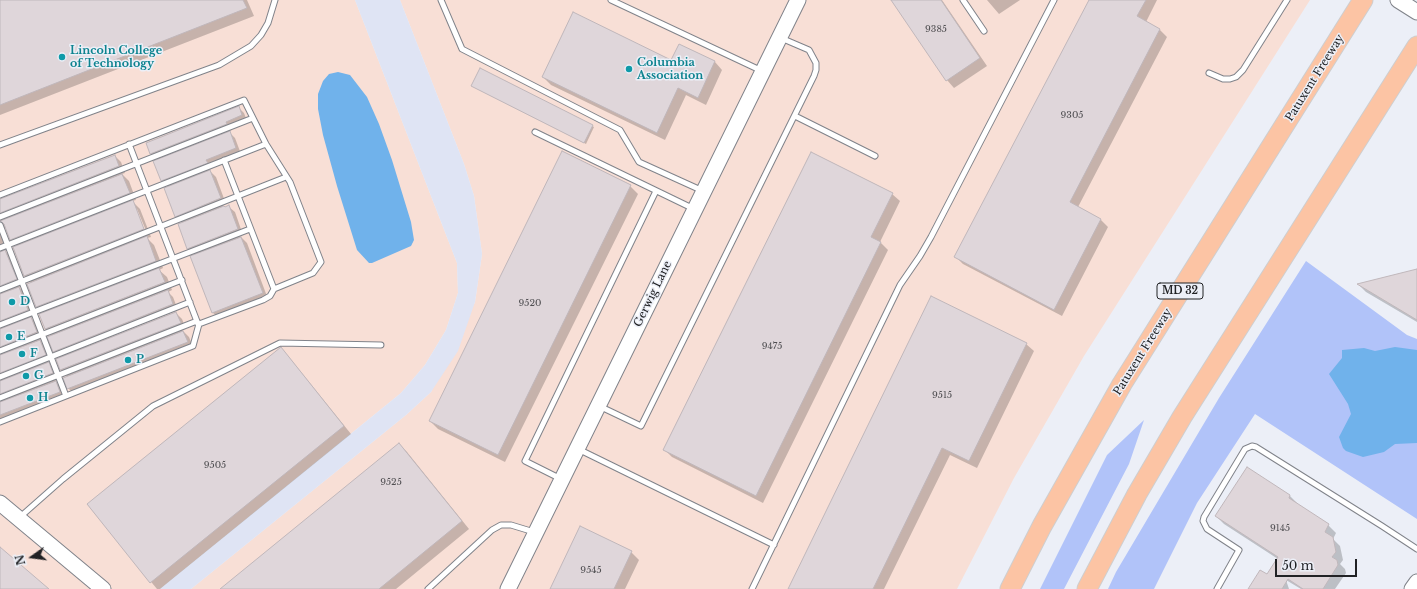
<!DOCTYPE html>
<style>
body{margin:0}
#map{position:relative;width:1417px;height:589px;overflow:hidden;background:#eceff7;font-family:"Libre Baskerville",serif}
canvas{display:block}
.north{position:absolute;left:12px;top:537px;width:40px;height:40px;-webkit-text-stroke:3px #eceff7;paint-order:stroke;rotate:256deg;font-size:11px;font-weight:700;line-height:16px;text-align:center;color:#212225}
.north::after{content:'';display:block;margin:auto;width:14px;height:18px;background:#212225;clip-path:polygon(50% 0,100% 100%,50% 72%,0 100%)}
.scale{position:absolute;left:1275px;top:559px;width:82px;height:18px;box-sizing:border-box;border:2px solid #212225;border-top:0;padding-left:5px;font-size:12px;line-height:14px;white-space:nowrap;color:#212225;-webkit-text-stroke:3px #eceff7;paint-order:stroke}
</style>
<div id="map">
<canvas width="1417" height="589"></canvas>
<div class="north">N</div>
<div class="scale">50 m</div>
</div>
<script>
const ctx = document.querySelector('canvas').getContext('2d');
ctx.lineJoin = 'round';
function paint(path, color) { ctx.fillStyle = color; ctx.fill(path, 'evenodd'); }
const toPath = rows => new Path2D(rows.map(r => 'M' + r).join(''));
function trace(path, color, width, dash) { ctx.strokeStyle = color; ctx.lineWidth = width; ctx.lineCap = dash ? 'butt' : 'round'; ctx.setLineDash(dash || []); ctx.stroke(path); }
function label(font, color, halo, rows, align = 'center') {
  ctx.font = font + ' "Libre Baskerville",serif'; ctx.lineWidth = 3; ctx.setLineDash([]); ctx.textBaseline = 'middle'; ctx.strokeStyle = halo; ctx.fillStyle = color; for (const [text, x, y, turn = 0] of rows) {
    ctx.save(); ctx.translate(x, y); ctx.rotate((+turn || 0) * Math.PI / 180); ctx.textAlign = isNaN(turn) ? turn : align; if (halo) ctx.strokeText(text, 0, 0); ctx.fillText(text, 0, 0); ctx.restore();
  }
}
const commercial = toPath([
 [0,0,355,0,457,263,458,293,446,330,425,365,401,393,160,589,0,589],
 [400,0,1310,0,1084,356,1014,478,957,589,191,589,406,415,431,392,475,302,482,254,474,196,464,164]
]);
const built = toPath([
 [355,0,400,0,464,164,474,196,482,254,475,302,458,351,431,392,406,415,191,589,160,589,401,393,425,365,446,330,458,293,457,263]
]);
const green = toPath([
 [1306,261,1407,335,1417,339,1417,519,1255,414,1197,503,1154,589,1108,589,1116,572,1219,398],
 [1144,420,1129,464,1064,589,1040,589,1107,455]
]);
const water = toPath([
 [338,72,350,75,367,97,379,124,392,160,411,222,414,240,411,246,372,263,369,263,357,250,337,186,323,135,318,109,318,94,323,81,329,74],
 [1395,347,1417,350,1417,443,1395,444,1384,452,1363,457,1346,451,1343,448,1339,437,1351,414,1348,404,1329,374,1342,358,1342,350,1364,348,1375,351]
]);
const shadow = toPath([
 [0,0,247,0,254,16,0,115],
 [893,0,942,0,987,66,954,88,947,80],
 [987,0,1020,0,999,14],
 [1090,0,1157,0,1146,22,1160,30,1167,37,1078,207,1101,220,1108,227,1062,316,963,264,956,257],
 [679,45,715,62,722,70,706,105,686,95,665,140,551,85,543,77,672,61],
 [474,87,592,126,594,127,586,144],
 [239,108,244,113,247,121,231,127,232,130,228,131,235,138,241,154,211,165,213,168,209,170,216,177,226,204,222,206,225,208,229,207,235,212,243,235,240,236,247,243,268,299,219,318,213,313,195,255,188,248,183,223,175,216,169,187,162,180,158,160,151,153],
 [115,156,121,162,125,173,122,174,129,181,136,200,132,201,140,209,151,237,147,238,154,245,163,268,159,270,167,277,172,290,168,292,173,297,178,310,88,346,89,347,176,313,182,319,186,329,182,330,189,337,193,347,74,394,68,388,68,377,61,370,57,360,61,358,54,351,53,336,45,329,44,314,37,306,32,283,25,276,18,246,11,239,6,227,2,231,9,249,5,251,12,258,23,286,19,287,26,294,34,316,31,318,38,325,43,339,39,340,46,347,52,361,48,363,55,370,59,380,55,381,62,388,66,398,0,424,0,200],
 [135,209,137,209,147,233,145,234],
 [630,186,638,194,505,462,438,429,430,421],
 [892,194,900,201,880,242,888,250,763,503,672,457,665,450],
 [1417,270,1417,322,1366,292,1359,285],
 [1026,344,1034,351,977,468,950,455,884,589,789,589],
 [288,356,351,434,160,589,157,589,88,505],
 [399,444,407,452,469,529,396,589,222,589],
 [1247,468,1290,496,1297,503,1297,505,1328,525,1336,533,1333,539,1340,546,1343,560,1340,564,1345,569,1346,573,1335,589,1301,589,1286,580,1289,589,1250,589,1267,576,1278,559,1224,524,1216,516],
 [631,552,639,560,625,589,551,589]
]);
const building = toPath([
 [0,0,243,0,247,8,0,105,0,0],
 [891,0,941,0,980,58,946,81,891,0],
 [1089,0,1146,0,1137,16,1160,29,1070,202,1101,219,1054,310,954,257,1089,0],
 [573,12,671,60,679,44,715,61,698,98,678,88,657,133,542,77,573,12],
 [480,68,593,125,584,143,471,86,480,68],
 [239,106,242,115,226,122,227,124,150,154,146,143,239,106],
 [230,131,236,148,206,160,208,163,161,181,153,161,230,131],
 [562,151,631,185,498,455,429,421,562,151],
 [811,152,893,193,871,237,881,242,756,496,663,450,811,152],
 [115,155,119,166,0,213,0,199,115,155],
 [210,170,221,198,175,217,164,188,210,170],
 [122,174,130,193,10,240,4,224,0,221,122,174],
 [133,200,144,229,24,276,13,247,133,200],
 [229,205,238,229,187,249,178,224,224,206,225,207,229,205],
 [147,236,156,261,36,307,27,284,147,236],
 [241,237,263,293,212,313,190,256,241,237],
 [5,250,17,279,0,286,0,252,5,250],
 [159,268,165,282,45,329,39,314,159,268],
 [1417,269,1417,320,1357,284,1417,269],
 [19,287,28,310,0,321,0,294,19,287],
 [168,290,173,304,53,352,47,337,168,290],
 [931,296,1027,343,969,461,942,448,873,589,788,589,931,296],
 [176,312,181,323,60,370,56,359,176,312],
 [31,317,37,332,0,347,0,329,31,317],
 [183,331,188,342,67,389,63,378,183,331],
 [40,340,46,355,0,373,0,355,40,340],
 [281,347,344,426,150,583,87,504,281,347],
 [49,362,53,373,0,394,0,381,49,362],
 [56,381,60,392,0,415,0,402,56,381],
 [399,443,462,521,379,589,220,589,399,443],
 [1247,467,1290,495,1289,498,1329,524,1325,532,1333,537,1336,552,1332,557,1337,560,1338,565,1323,589,1303,589,1288,579,1282,589,1248,589,1260,570,1267,574,1278,557,1215,516,1247,467],
 [580,526,632,551,614,589,550,589,580,526],
 [0,547,49,589,0,589,0,547]
]);
const lane = toPath([
 [441,0,462,49,620,130,639,162,703,191],
 [611,0,762,71],
 [963,0,984,31],
 [1209,73,1223,79,1230,79,1236,77,1243,70,1287,0],
 [795,116,875,156],
 [535,132,694,209],
 [129,144,198,324],
 [0,145,219,65,251,46,261,35,268,23,275,0],
 [224,160,274,289],
 [0,195,244,100,266,144,290,182,321,262,313,273,274,289,270,296,263,300,199,324,193,346,0,422],
 [0,217,253,118],
 [0,225,66,396],
 [0,248,266,144],
 [0,290,286,177],
 [0,325,250,229],
 [0,351,182,280],
 [0,377,190,302],
 [0,398,197,321],
 [599,406,641,426,814,76,816,70,816,63,809,50,781,38],
 [578,449,774,545],
 [561,479,525,461,656,191],
 [20,517,63,479,153,406,280,343,381,345],
 [428,589,492,530,501,525,511,525,534,532],
 [752,589,900,285,920,256,931,237,1054,0],
 [1217,589,1239,550,1207,529,1203,521,1204,517,1245,449,1252,446,1256,447,1382,526,1417,549]
]);
const secondary = toPath([
 [1398,0,1417,12],
 [0,503,103,589],
 [508,589,798,0],
 [1412,589,1417,582]
]);
const highway = toPath([
 [1010,589,1042,526,1122,384,1363,0],
 [1087,589,1137,494,1182,417,1417,46]
]);
const markers = [
 [62,57,4,"#0f9aa8"],
 [629,69,4,"#0f9aa8"],
 [12,302,4,"#0f9aa8"],
 [9,337,4,"#0f9aa8"],
 [22,354,4,"#0f9aa8"],
 [128,360,4,"#0f9aa8"],
 [26,376,4,"#0f9aa8"],
 [30,398,4,"#0f9aa8"]
];
const numberNames = [
 ["9385",936,29],
 ["9305",1072,115],
 ["9520",530,303],
 ["9475",772,346],
 ["9515",942,395],
 ["9505",215,465],
 ["9525",391,482],
 ["9145",1280,528],
 ["9545",591,570]
];
const shields = [
 [1180,291,46]
];
const shieldNames = [
 ["MD 32",1180,291]
];
const cultureNames = [
 ["Lincoln College",70,51],
 ["of Technology",70,64],
 ["Columbia",637,63],
 ["Association",637,76],
 ["D",20,302],
 ["E",17,337],
 ["F",30,354],
 ["P",136,360],
 ["G",34,376],
 ["H",38,398]
];
const streetNames = [
 ["Patuxent Freeway",1315,78,-58],
 ["Gerwig Lane",653,294,-64],
 ["Patuxent Freeway",1143,352,-58]
];
paint(commercial, '#f8dfd6');
paint(built, '#dfe4f4');
paint(green, '#b1c3f9');
paint(water, '#70b2eb');
paint(shadow, '#0003');
paint(building, '#dfd6da');
trace(building, '#c0b7bb', 1);
trace(lane, '#80838a', 7);
trace(secondary, '#80838a', 17);
trace(highway, '#cececf', 21);
trace(lane, '#fff', 5);
trace(secondary, '#fff', 15);
trace(highway, '#fcc4a4', 19);
for (const [x, y, r, color] of markers) { const dot = new Path2D(); dot.arc(x, y, r, 0, 2 * Math.PI); ctx.fillStyle = color; ctx.fill(dot); trace(dot, '#eceff7', 1.5); }
label('9px', '#504f52', null, numberNames);
for (const [x, y, w] of shields) { const box = new Path2D(); box.roundRect(x - w / 2, y - 8, w, 16, 3); ctx.fillStyle = '#eceff7'; ctx.fill(box); trace(box, '#212225', 1); }
label('bold 10px', '#212225', null, shieldNames);
label('bold 11px', '#0d838f', '#eceff7', cultureNames, 'left');
label('11px', '#212225', '#eceff7', streetNames);
</script>
